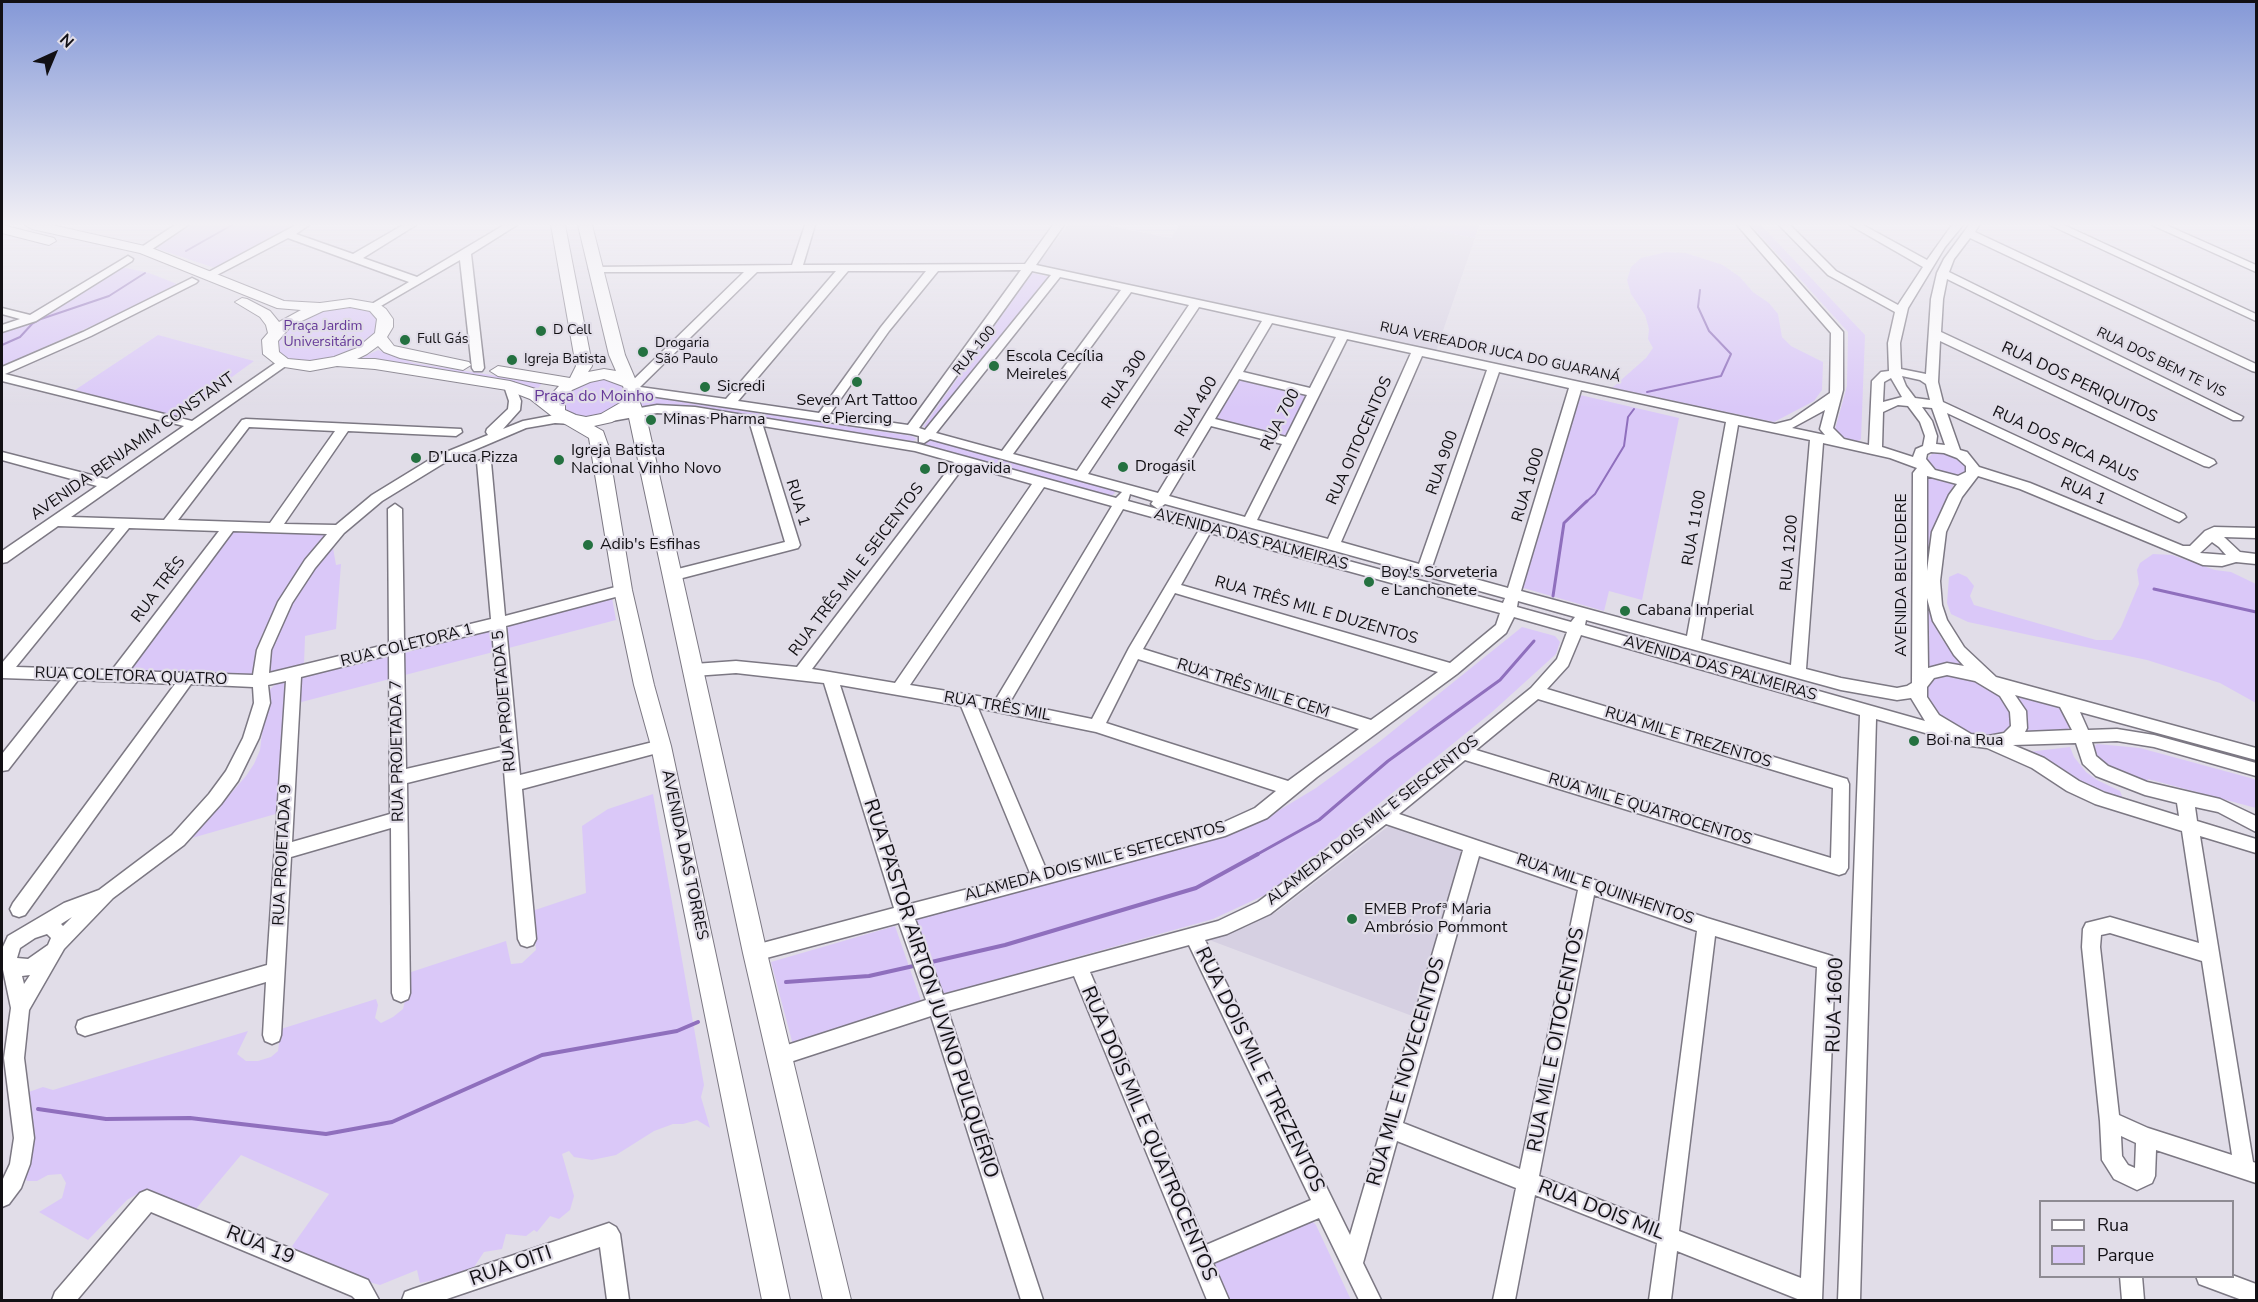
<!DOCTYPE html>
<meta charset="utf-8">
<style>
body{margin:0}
#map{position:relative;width:2258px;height:1302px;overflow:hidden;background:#e1dde8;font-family:"Nunito Sans",sans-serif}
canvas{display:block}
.frame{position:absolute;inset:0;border:3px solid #121014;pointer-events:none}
.legend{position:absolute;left:2039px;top:1200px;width:195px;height:78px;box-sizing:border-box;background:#e1dde8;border:2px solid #8e8b93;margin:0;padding:8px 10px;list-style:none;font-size:18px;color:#121014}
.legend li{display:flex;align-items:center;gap:12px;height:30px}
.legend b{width:30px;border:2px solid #8e8b93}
.north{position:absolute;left:24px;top:24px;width:60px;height:60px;-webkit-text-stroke:4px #e1dde8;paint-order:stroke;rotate:44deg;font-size:16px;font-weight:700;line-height:24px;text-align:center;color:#121014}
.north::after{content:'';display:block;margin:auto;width:21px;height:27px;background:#121014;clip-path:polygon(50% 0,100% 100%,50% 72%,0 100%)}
</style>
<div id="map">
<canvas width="2258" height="1302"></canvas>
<div class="frame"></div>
<ul class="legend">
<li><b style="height:8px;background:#fff"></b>Rua</li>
<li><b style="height:16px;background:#dac8f8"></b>Parque</li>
</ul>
<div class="north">N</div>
</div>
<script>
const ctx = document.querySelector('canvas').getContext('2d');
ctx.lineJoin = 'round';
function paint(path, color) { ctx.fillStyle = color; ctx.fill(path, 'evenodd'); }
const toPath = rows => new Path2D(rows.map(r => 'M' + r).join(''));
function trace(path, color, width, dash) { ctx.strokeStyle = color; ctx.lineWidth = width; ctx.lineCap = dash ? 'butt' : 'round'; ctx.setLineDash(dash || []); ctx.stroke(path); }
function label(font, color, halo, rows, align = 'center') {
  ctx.font = font + ' "Nunito Sans",sans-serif'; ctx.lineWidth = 4.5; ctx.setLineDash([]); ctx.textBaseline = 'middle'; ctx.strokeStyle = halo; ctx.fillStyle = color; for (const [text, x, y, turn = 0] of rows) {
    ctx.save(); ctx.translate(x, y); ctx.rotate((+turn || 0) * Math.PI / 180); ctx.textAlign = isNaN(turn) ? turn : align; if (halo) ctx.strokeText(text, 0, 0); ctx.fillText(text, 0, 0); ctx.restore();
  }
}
const built = toPath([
 [1068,225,1106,225,1171,238,1179,225,1403,225,1475,238,1436,351,1036,265],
 [1390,825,1462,850,1415,1017,1204,938,1246,927,1278,911]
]);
const green = toPath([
 [187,225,302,225,218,269,152,247],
 [1403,225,1479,225,1475,238],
 [1751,225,1761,225,1865,335,1861,439,1858,442,1846,441,1834,433,1847,386,1848,332],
 [1666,252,1686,253,1723,265,1740,277,1753,292,1769,303,1778,314,1782,337,1791,346,1823,362,1822,390,1814,401,1774,422,1612,388,1646,358,1653,348,1648,339,1649,329,1645,315,1631,294,1627,280,1631,267,1641,258],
 [122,267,149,273,177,284,121,313,2,366,2,332,37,319],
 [1032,273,1051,277,928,428,923,427],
 [349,305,374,312,379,319,374,337,348,354,313,363,283,359,275,353,276,335,298,316],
 [158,335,254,361,174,419,75,390],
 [378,350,414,363,542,383,535,393,359,359],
 [604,377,627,386,627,399,602,416,580,418,563,411,564,392],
 [1238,378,1306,395,1284,439,1213,421],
 [1576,394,1679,418,1642,600,1609,591,1604,611,1520,587],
 [635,395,912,436,917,439,913,441,687,407,641,408],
 [925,438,944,441,1113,490,1115,493,1111,496,1085,492,927,445,924,443],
 [1943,453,1956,457,1966,464,1967,472,1960,477,1934,471,1927,459,1932,454],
 [1923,474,1936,480,1954,484,1938,519,1932,539,1928,563,1927,587,1928,607,1941,638,1967,669,1944,665,1925,669],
 [233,529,329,535,279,600,262,635,253,676,124,673],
 [332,542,336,565,341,564,336,629,305,636,304,664,263,673,268,643,294,591],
 [2153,554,2172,555,2215,570,2231,572,2256,584,2256,703,2220,683,2147,660,1968,622,1951,614,1947,603,1949,577,1958,573,1967,577,1974,586,1970,596,1974,605,2096,640,2112,640,2121,627,2139,584,2137,570,2140,563],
 [612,598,616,620,290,705,291,680],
 [1522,627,1555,636,1560,642,1556,654,1492,712,1269,893,1213,919,941,995,915,918,1208,842,1263,820,1316,788,1379,742],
 [1950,674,1978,680,2003,697,2011,708,2012,729,2004,736,1992,739,1961,734,1926,706,1924,687,1929,680,1938,675],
 [286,682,279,813,192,838,246,776,254,764,260,750,267,692,277,683],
 [2013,693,2050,703,2062,710,2070,725,2068,731,2028,734,2027,713],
 [2097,744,2140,748,2254,779,2256,780,2256,808,2148,779,2147,782,2096,763,2092,749],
 [2070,747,2074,757,2086,772,2097,780,2120,791,2123,799,2112,800,2028,752],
 [653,794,704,1085,701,1097,710,1128,697,1120,683,1124,673,1124,654,1131,616,1155,592,1160,574,1157,569,1151,562,1154,574,1196,570,1210,559,1219,550,1216,537,1232,534,1230,526,1236,506,1234,502,1249,484,1252,474,1267,454,1276,420,1283,417,1270,380,1285,350,1277,290,1249,329,1194,241,1155,195,1210,146,1194,137,1194,127,1200,88,1240,39,1212,62,1198,66,1183,61,1174,48,1175,37,1181,27,1181,24,1173,26,1093,43,1087,53,1090,248,1031,237,1054,246,1061,258,1061,271,1057,278,1051,281,1029,376,999,378,1005,375,1018,381,1023,393,1017,403,1009,405,1001,405,974,506,941,511,964,522,963,536,950,532,911,586,893,582,826,608,809],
 [895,926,921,1001,793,1045,771,962],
 [1311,1220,1316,1225,1351,1300,1214,1300,1202,1273,1205,1266]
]);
const streamFar2 = toPath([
 [186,251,232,225],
 [2,345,20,337,32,324,41,319,109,296,145,273],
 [1647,392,1721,376,1731,354,1709,331,1698,307,1700,290],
 [1585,503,1595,494,1624,446,1628,417,1634,409]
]);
const streamFar1 = toPath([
 [2154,589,2256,612],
 [1553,596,1564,523,1587,501],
 [1256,855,1319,820,1388,761,1500,680,1534,641]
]);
const stream = toPath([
 [927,963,1005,945,1196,888,1258,854],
 [786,982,869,976,918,965],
 [38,1109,106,1119,190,1118,326,1134,392,1122,542,1055,677,1031,698,1022]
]);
const minor = toPath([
 [175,225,188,225,148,252,140,252,140,248,175,225],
 [296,225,309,225,296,234,353,254,403,225,416,225,363,258,417,277,504,225,517,225,471,254,484,368,482,371,474,371,472,368,460,260,374,310,370,309,370,305,409,282,288,238,213,277,209,278,203,275,296,225],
 [805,225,815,225,803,265,1025,264,1053,225,1064,225,1036,265,1775,424,1791,420,1830,393,1831,333,1737,225,1748,225,1843,332,1843,390,1833,428,1844,439,1869,445,1872,381,1881,372,1889,371,1888,343,1895,312,1828,275,1779,225,1790,225,1836,271,1898,305,1923,267,1850,225,1863,225,1927,260,1952,225,1963,225,1945,247,1908,308,1900,343,1901,369,1926,374,1931,299,1937,273,1944,259,1969,225,1979,225,1975,232,2256,364,2256,372,2252,371,1970,238,1954,259,1949,272,2243,417,2241,420,2233,420,1947,279,1943,299,1941,332,2214,460,2216,463,2209,467,2204,466,1940,341,1938,382,1943,402,2184,514,2186,517,2179,522,2174,520,1947,413,1960,450,1967,452,1979,467,2030,483,2183,546,2190,546,2205,531,2214,527,2256,528,2256,538,2224,537,2240,552,2256,554,2256,564,2236,562,2222,566,2203,565,2020,489,1978,476,1962,497,1946,532,1940,581,1942,605,1947,620,1964,647,1996,677,2256,748,2256,760,2080,712,2088,730,2117,729,2154,735,2256,763,2256,776,2154,747,2117,741,2092,742,2096,756,2108,766,2147,782,2220,799,2256,816,2256,832,2218,812,2195,807,2197,821,2256,839,2256,853,2200,836,2253,1162,2256,1163,2256,1183,2156,1150,2155,1176,2152,1183,2137,1190,2114,1179,2102,1160,2100,1121,2082,947,2083,929,2086,923,2110,917,2199,943,2182,831,2095,804,2067,791,2032,768,1987,748,1971,746,1876,719,1860,1300,1838,1300,1860,715,1581,635,1568,666,1547,689,1847,779,1849,784,1848,868,1845,873,1839,875,1465,760,1399,814,1707,918,1832,956,1835,962,1822,1300,1800,1300,1677,1251,1671,1300,1649,1300,1657,1243,1535,1195,1515,1300,1493,1300,1516,1188,1397,1141,1363,1263,1381,1300,1359,1300,1319,1218,1213,1263,1229,1300,1207,1300,1074,976,948,1011,1043,1300,1021,1300,931,1016,781,1065,774,1063,771,1056,774,1049,781,1047,926,1000,899,923,755,961,749,959,746,953,749,947,755,945,894,908,824,683,736,673,694,676,689,674,686,670,689,666,694,664,736,661,797,667,954,462,915,451,763,426,800,545,798,548,671,581,666,580,664,576,666,572,785,542,750,424,695,415,657,413,606,422,600,418,606,414,657,405,695,407,915,443,1116,498,1122,492,930,439,924,443,919,442,919,436,911,434,630,393,627,387,629,384,744,272,595,272,589,269,591,267,792,265,805,225],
 [1021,270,908,425,830,414,889,331,938,271,1021,270],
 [836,271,726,399,640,387,757,272,836,271],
 [848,271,926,271,881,327,819,413,738,401,848,271],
 [1032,271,1051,275,925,430,919,428,1032,271],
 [1060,277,1121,290,1002,451,936,433,1060,277],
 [1131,292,1189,305,1077,471,1013,454,1131,292],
 [1199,307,1262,321,1158,493,1088,474,1199,307],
 [1272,323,1336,337,1310,388,1243,372,1272,323],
 [1347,339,1411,353,1328,539,1257,520,1347,339],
 [1422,356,1487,370,1419,564,1341,542,1422,356],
 [1499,372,1569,388,1508,588,1432,567,1499,372],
 [1902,376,1920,380,1926,384,1930,400,1915,398,1906,386,1902,376],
 [1891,378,1902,397,1883,402,1884,382,1891,378],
 [1239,379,1307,395,1286,437,1215,419,1239,379],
 [1581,390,1726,422,1687,636,1521,591,1581,390],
 [1898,405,1908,406,1920,422,1925,436,1923,446,1916,449,1913,457,1882,447,1883,412,1898,405],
 [1922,407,1932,408,1945,445,1936,444,1937,436,1932,421,1922,407],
 [1825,410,1820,429,1825,435,1792,428,1825,410],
 [1738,425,1810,440,1791,665,1701,640,1738,425],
 [1211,426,1282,444,1245,517,1169,496,1211,426],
 [1823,443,1890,458,1917,468,1913,473,1912,683,1907,686,1897,688,1841,678,1806,669,1823,443],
 [1931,452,1944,453,1957,458,1966,466,1966,472,1958,476,1935,470,1926,459,1927,454,1931,452],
 [965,465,1032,484,895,683,812,669,965,465],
 [1927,476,1957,484,1949,495,1932,532,1927,571,1927,476],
 [1044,487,1112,506,996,699,910,685,1044,487],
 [1130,494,1153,501,1151,504,1158,509,1165,504,1505,598,1503,603,1128,501,1130,494],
 [1123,509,1199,530,1129,648,1092,719,1010,702,1123,509],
 [1210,533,1500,613,1496,625,1450,663,1181,585,1210,533],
 [2212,542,2219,547,2226,555,2200,553,2212,542],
 [1175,593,1438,672,1371,720,1143,649,1175,593],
 [1927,598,1933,621,1954,655,1964,666,1947,663,1928,668,1927,598],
 [1518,601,1575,617,1571,622,1517,607,1518,601],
 [1514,617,1567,632,1557,659,1531,688,1386,805,1258,902,1218,921,943,995,915,919,1225,836,1267,818,1317,777,1457,674,1506,633,1514,617],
 [1586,620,1841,690,1897,700,1911,698,1925,721,1585,625,1586,620],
 [1138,659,1359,729,1288,781,1106,723,1138,659],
 [1947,675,1975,681,2000,696,2010,712,2011,726,2004,733,1988,736,1971,734,1939,715,1927,697,1927,687,1934,678,1947,675],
 [840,685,961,706,1030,873,910,904,840,685],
 [2015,695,2060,707,2072,730,2025,732,2027,728,2026,711,2015,695],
 [1538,699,1833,788,1831,858,1476,750,1538,699],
 [978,708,1096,732,1276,791,1255,808,1222,823,1046,869,978,708],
 [2076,743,2083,764,2096,776,2145,795,2177,803,2179,816,2105,793,2079,781,2044,758,2013,745,2076,743],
 [1386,824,1463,850,1350,1235,1205,940,1227,934,1270,914,1386,824],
 [1479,856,1578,890,1520,1169,1403,1123,1479,856],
 [1594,895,1697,931,1659,1223,1539,1176,1594,895],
 [2110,933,2202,961,2232,1155,2148,1128,2119,1115,2100,947,2101,935,2110,933],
 [1715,936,1817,967,1801,1278,1679,1231,1715,936],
 [1189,945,1311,1200,1206,1245,1090,972,1189,945],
 [2121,1136,2136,1143,2135,1168,2128,1165,2122,1156,2121,1136],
 [2050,225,2064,225,2256,314,2256,321,2050,225],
 [2152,225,2166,225,2256,265,2256,272,2152,225],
 [128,256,133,259,132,261,36,321,2,332,2,325,20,319,2,314,2,308,30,315,128,256],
 [192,278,198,281,196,283,91,336,5,374,192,421,280,360,284,359,290,363,71,517,164,520,242,420,246,419,461,429,462,432,456,436,348,431,284,524,336,525,372,495,434,457,488,435,486,432,487,429,508,409,509,401,504,386,506,383,514,383,521,401,520,410,503,429,523,421,555,415,572,416,578,420,572,424,555,423,526,428,444,463,382,501,344,533,315,568,292,603,271,650,269,673,389,644,388,509,395,504,402,509,404,640,491,619,477,462,484,458,491,462,505,616,623,585,630,590,623,595,506,626,520,775,661,740,667,741,669,746,667,751,661,752,522,789,536,939,533,945,527,947,521,945,518,939,503,759,407,783,410,993,408,999,401,1002,394,999,392,993,391,828,291,857,281,1035,279,1041,272,1044,265,1041,263,1035,266,982,85,1036,78,1033,76,1027,78,1021,85,1018,267,965,286,681,268,685,270,703,259,738,238,781,221,804,184,845,113,898,64,949,29,1010,24,1058,34,1138,30,1164,21,1188,9,1204,2,1207,2,1181,10,1164,14,1138,4,1058,11,1008,2,965,2,949,8,936,64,903,99,890,172,835,209,794,226,771,243,738,254,703,253,687,191,684,25,915,19,917,13,915,10,909,13,903,175,684,78,680,8,770,2,771,2,754,61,680,2,678,2,663,115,528,58,526,7,562,2,563,2,551,97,486,2,460,2,452,107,479,184,426,2,381,2,367,83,332,192,278],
 [249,427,335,431,270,523,178,520,249,427],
 [129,528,219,531,112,670,16,667,129,528],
 [233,531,327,534,305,560,278,602,257,650,253,675,129,671,233,531],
 [492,630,502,747,406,769,404,651,492,630],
 [389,655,390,814,292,842,301,677,389,655],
 [72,917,63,926,61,924,72,917],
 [47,934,51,938,48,945,28,959,17,958,20,948,35,938,47,934],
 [30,975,24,984,22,976,30,975],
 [147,1190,368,1280,379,1300,356,1300,352,1296,151,1212,77,1300,52,1300,55,1292,140,1193,147,1190],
 [609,1223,616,1227,620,1234,629,1300,607,1300,600,1247,444,1300,402,1300,405,1292,413,1289,609,1223],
 [2232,1275,2256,1284,2256,1300,2242,1300,2207,1287,2199,1284,2196,1276,2232,1275],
 [2120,1276,2142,1276,2144,1300,2122,1300,2120,1276]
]);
const major = toPath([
 [2,225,54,238,56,241,49,245,2,233,2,225],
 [25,225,52,225,149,247,284,301,320,303,350,299,379,304,386,309,393,319,393,327,387,337,394,346,469,362,471,365,463,370,400,358,384,352,378,346,367,354,357,359,375,359,510,381,542,391,549,397,559,386,498,376,490,371,498,366,570,378,576,366,551,225,565,225,591,359,592,366,588,372,604,369,616,371,609,355,578,225,592,225,625,355,642,395,639,400,648,425,767,953,851,1300,823,1300,743,953,628,413,612,422,594,426,603,431,608,445,632,590,654,685,671,746,790,1300,762,1300,651,746,634,685,614,590,589,438,553,417,530,399,507,390,375,369,337,366,310,371,278,366,263,354,262,340,268,333,266,325,260,317,235,302,242,298,247,299,270,311,279,322,301,310,277,308,140,253,32,229,25,225],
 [350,307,370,311,377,319,375,333,357,348,334,357,310,361,288,359,279,352,278,341,291,326,323,311,350,307],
 [604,379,623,386,626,395,620,403,601,414,586,417,576,415,565,410,565,399,572,390,590,382,604,379]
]);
const markers = [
 [541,331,6,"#247140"],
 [405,340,6,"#247140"],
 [643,352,6,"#247140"],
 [512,360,6,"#247140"],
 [994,366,6,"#247140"],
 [857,382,6,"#247140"],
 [705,387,6,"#247140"],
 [651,420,6,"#247140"],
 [416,458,6,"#247140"],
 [559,460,6,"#247140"],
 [1123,467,6,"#247140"],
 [925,469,6,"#247140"],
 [588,545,6,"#247140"],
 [1369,582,6,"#247140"],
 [1625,611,6,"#247140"],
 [1914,741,6,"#247140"],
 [1352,919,6,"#247140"]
];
const farParknames = [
 ["Praça Jardim",323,327],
 ["Universitário",323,343]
];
const farPoinames = [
 ["D Cell",553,331],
 ["Full Gás",417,340],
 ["Drogaria",655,344],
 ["São Paulo",655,360],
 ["Igreja Batista",524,360]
];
const farStreetnames = [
 ["RUA 100",975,351,-51],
 ["RUA VEREADOR JUCA DO GUARANÁ",1500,353,12],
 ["RUA DOS BEM TE VIS",2161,363,26]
];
const poiNames = [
 ["Escola Cecília",1006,357],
 ["Meireles",1006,375],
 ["Sicredi",717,387],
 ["Seven Art Tattoo",857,401,"center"],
 ["e Piercing",857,419,"center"],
 ["Minas Pharma",663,420],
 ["Igreja Batista",571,451],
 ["Nacional Vinho Novo",571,469],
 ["D’Luca Pizza",428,458],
 ["Drogasil",1135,467],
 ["Drogavida",937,469],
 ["Adib's Esfihas",600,545],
 ["Boy's Sorveteria",1381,573],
 ["e Lanchonete",1381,591],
 ["Cabana Imperial",1637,611],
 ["Boi na Rua",1926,741],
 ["EMEB Profª Maria",1364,910],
 ["Ambrósio Pommont",1364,928]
];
const streetNames = [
 ["RUA 300",1125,380,-56],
 ["RUA DOS PERIQUITOS",2079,383,25],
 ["RUA 400",1197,407,-59],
 ["RUA 700",1281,420,-63],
 ["RUA OITOCENTOS",1360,441,-66],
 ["RUA DOS PICA PAUS",2065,445,25],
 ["AVENIDA BENJAMIM CONSTANT",133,447,-35],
 ["RUA 900",1443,463,-71],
 ["RUA 1000",1529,485,-73],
 ["RUA 1",2083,492,23],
 ["RUA 1",797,503,73],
 ["RUA 1100",1695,528,-80],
 ["AVENIDA DAS PALMEIRAS",1251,540,15],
 ["RUA 1200",1790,553,-85],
 ["RUA TRÊS MIL E SEICENTOS",857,570,-53],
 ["AVENIDA BELVEDERE",1902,575,-90],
 ["RUA TRÊS",159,590,-53],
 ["RUA TRÊS MIL E DUZENTOS",1316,611,16],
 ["RUA COLETORA 1",407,646,-14],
 ["AVENIDA DAS PALMEIRAS",1720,669,16],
 ["RUA COLETORA QUATRO",131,677,2],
 ["RUA TRÊS MIL E CEM",1253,689,18],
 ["RUA PROJETADA 5",505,701,-95],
 ["RUA TRÊS MIL",997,707,10],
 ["RUA MIL E TREZENTOS",1688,738,17],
 ["RUA PROJETADA 7",398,751,-91],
 ["RUA MIL E QUATROCENTOS",1650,810,17],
 ["ALAMEDA DOIS MIL E SEISCENTOS",1373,821,-38],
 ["RUA PROJETADA 9",283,855,-87],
 ["AVENIDA DAS TORRES",684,855,78],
 ["ALAMEDA DOIS MIL E SETECENTOS",1095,862,-15],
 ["RUA MIL E QUINHENTOS",1605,890,19]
];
const parkNames = [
 ["Praça do Moinho",594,397]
];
const nearStreetnames = [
 ["RUA PASTOR AIRTON JUVINO PULQUÉRIO",930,989,72],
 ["RUA 1600",1836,1005,-88],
 ["RUA MIL E OITOCENTOS",1557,1040,-79],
 ["RUA DOIS MIL E TREZENTOS",1259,1070,64],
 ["RUA MIL E NOVECENTOS",1407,1072,-74],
 ["RUA DOIS MIL E QUATROCENTOS",1148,1134,67],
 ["RUA DOIS MIL",1601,1211,21],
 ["RUA 19",260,1246,22],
 ["RUA OITI",511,1267,-19]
];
paint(built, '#d6d0e2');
paint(green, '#dac8f8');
trace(streamFar2, '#8f6fbd', 2);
trace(streamFar1, '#8f6fbd', 3);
trace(stream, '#8f6fbd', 4);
trace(minor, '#7c7883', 3);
trace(major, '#7c7883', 2);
paint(minor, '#fff');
paint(major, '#fff');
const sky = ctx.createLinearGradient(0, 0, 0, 408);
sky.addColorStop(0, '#8498d7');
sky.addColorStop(0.55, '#f2f0f5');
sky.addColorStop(1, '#f2f0f500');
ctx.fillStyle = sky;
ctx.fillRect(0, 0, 2258, 408);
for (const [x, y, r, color] of markers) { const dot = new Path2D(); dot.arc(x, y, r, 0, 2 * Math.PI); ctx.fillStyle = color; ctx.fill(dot); trace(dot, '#e1dde8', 2); }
label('14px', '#653998', '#e1dde8', farParknames);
label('14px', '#121014', '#e1dde8', farPoinames, 'left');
label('14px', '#121014', '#e1dde8', farStreetnames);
label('16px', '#121014', '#e1dde8', poiNames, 'left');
label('16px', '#121014', '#e1dde8', streetNames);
label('16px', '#653998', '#e1dde8', parkNames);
label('20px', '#121014', '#e1dde8', nearStreetnames);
</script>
